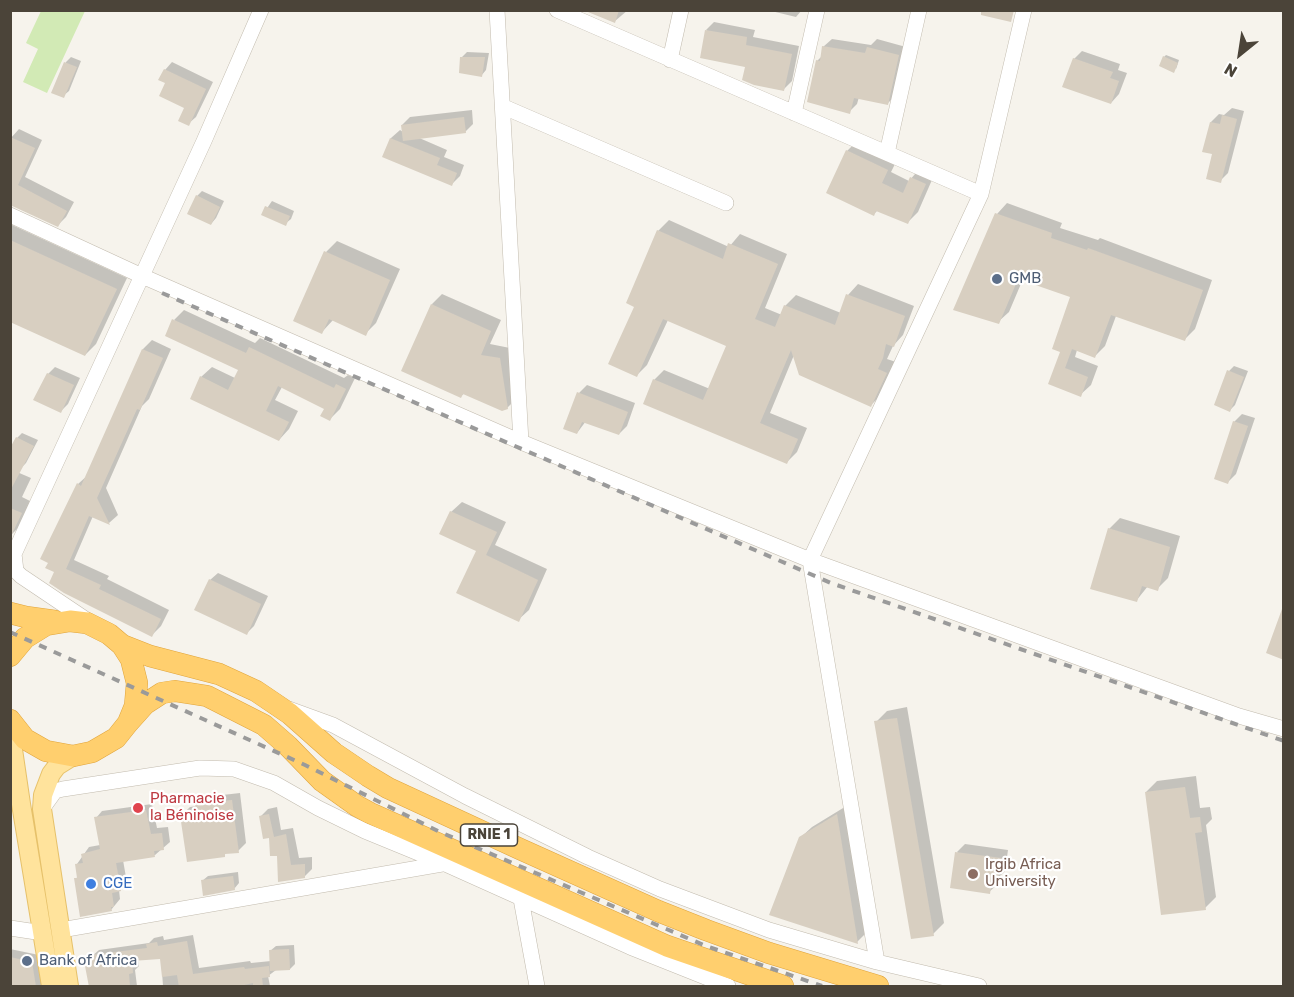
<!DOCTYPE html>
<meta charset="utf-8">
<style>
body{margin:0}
#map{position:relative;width:1294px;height:997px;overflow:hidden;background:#f6f3ec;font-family:Rubik,sans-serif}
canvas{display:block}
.frame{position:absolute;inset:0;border:12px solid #4b4439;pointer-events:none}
.north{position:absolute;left:1210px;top:24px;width:60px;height:60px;-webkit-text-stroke:4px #fff;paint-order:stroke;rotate:210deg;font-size:16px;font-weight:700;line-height:24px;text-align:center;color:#4b4439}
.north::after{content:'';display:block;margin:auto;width:21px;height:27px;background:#4b4439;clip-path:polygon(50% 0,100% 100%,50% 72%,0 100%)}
</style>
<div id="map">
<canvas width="1294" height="997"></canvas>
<div class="frame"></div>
<div class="north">N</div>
</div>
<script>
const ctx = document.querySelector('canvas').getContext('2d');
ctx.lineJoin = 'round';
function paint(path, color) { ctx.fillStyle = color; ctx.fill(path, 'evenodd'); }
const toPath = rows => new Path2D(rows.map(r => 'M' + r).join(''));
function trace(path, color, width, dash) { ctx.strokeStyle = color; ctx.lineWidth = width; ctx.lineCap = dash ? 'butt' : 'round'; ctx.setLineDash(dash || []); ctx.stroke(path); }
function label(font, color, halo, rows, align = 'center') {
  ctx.font = font + ' Rubik,sans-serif'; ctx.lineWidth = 4.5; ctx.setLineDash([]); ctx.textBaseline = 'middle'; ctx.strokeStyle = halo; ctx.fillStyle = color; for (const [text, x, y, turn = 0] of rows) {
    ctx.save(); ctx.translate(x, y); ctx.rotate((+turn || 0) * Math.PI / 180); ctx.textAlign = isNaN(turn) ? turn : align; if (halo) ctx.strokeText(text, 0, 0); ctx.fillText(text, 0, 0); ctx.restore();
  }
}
const green = toPath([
 [41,11,85,11,47,93,23,82,38,49,26,43]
]);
const shadow = toPath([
 [596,10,628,10,615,21],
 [767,10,802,10,796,17],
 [714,22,755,30,753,37,799,46,792,81,784,89,747,65,706,30],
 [832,39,871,45,877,39,906,47,895,96,887,104,859,97,857,104,849,112,817,61,822,56,823,47],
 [1082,51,1120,64,1118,70,1127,73,1119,94,1111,103,1074,59],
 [467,52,489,53,486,70,481,76,462,57],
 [1166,55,1179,60,1176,69,1164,57],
 [71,57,81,61,69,91,63,96,53,92,66,62],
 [172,62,213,82,196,117,188,124,186,107,167,82,165,70],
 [1232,108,1244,111,1228,173,1220,181,1214,153,1211,122,1219,114,1224,115],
 [472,110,473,124,465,132,417,137,447,150,444,157,464,165,460,176,452,184,384,156,391,138,400,130,403,132,402,125,410,117],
 [19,129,42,140,25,177,74,202,66,217,58,225,10,201,10,139],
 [857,141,897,160,891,172,909,181,921,167,935,173,918,212,908,222,878,210,874,214,847,151],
 [202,191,224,201,216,218,211,224,197,196],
 [272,201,294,211,291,219,285,224,263,214],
 [1007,203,1062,223,1060,228,1098,240,1100,238,1212,280,1195,329,1184,340,1116,316,1105,346,1095,356,1077,350,1075,357,1098,366,1091,385,1080,395,1050,383,1062,351,1072,296,1023,279,1009,312,998,322,997,214],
 [669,220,729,247,740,234,787,254,765,308,782,315,785,306,796,295,841,313,848,295,858,284,914,306,903,335,893,346,887,359,896,362,881,395,871,405,794,355,770,413,807,428,797,452,787,462,654,380,664,370,710,389,728,345,668,320,647,365,637,375,636,306,628,302,658,231],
 [10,224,127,278,96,344,85,355,10,320],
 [337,241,400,269,376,323,365,334,333,320,322,332,326,252],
 [442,294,501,320,490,344,510,348,518,397,507,408,465,393,461,396,432,304],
 [184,310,255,343,260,338,344,378,348,375,355,378,340,409,330,419,326,408,282,387,275,400,298,411,289,429,279,440,201,377,212,367,235,378,240,369,174,320],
 [152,340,171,349,149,399,142,406,106,488,118,515,109,523,93,516,74,560,109,576,107,579,169,610,161,626,152,635,56,571,78,484,88,475,143,349],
 [1234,366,1248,371,1235,405,1230,410,1229,371],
 [55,367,80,378,68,404,61,411,48,374],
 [587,385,635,403,627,426,619,434,586,421,577,433,579,393],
 [1242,414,1255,418,1236,474,1228,482,1234,422],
 [22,433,38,440,26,463,21,468,17,438],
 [10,469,31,478,22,497,32,502,21,525,10,536],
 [462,502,506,522,495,545,547,569,529,610,518,620,478,550,451,512],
 [1120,518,1180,536,1168,578,1157,589,1148,586,1136,601,1109,529],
 [218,573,268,596,254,626,246,634,210,580],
 [907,707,944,923,933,934,876,722,887,711],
 [1196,776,1200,808,1210,807,1212,819,1206,825,1216,897,1205,908,1146,792,1157,781],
 [240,793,246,843,238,851,228,852,224,855,182,815,190,807,197,806,205,797],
 [152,804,157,828,168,827,170,842,155,855,123,860,127,883,119,890,120,899,111,910,75,879,79,876,77,864,89,847,100,845,96,818,102,811],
 [848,805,868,931,857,942,800,838,812,827],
 [277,807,281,830,293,828,299,858,312,857,312,869,305,876,280,881,278,854,261,816,268,809],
 [965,844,1008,850,1005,871,999,877,998,884,989,892,957,852],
 [238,872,239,883,234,889,202,881,208,876],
 [193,935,199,968,250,961,251,963,271,961,270,951,276,946,294,945,295,964,290,969,276,970,268,976,270,986,163,986,161,958,138,959,139,966,135,970,137,986,90,986,87,967,93,960,92,956,99,950,149,943,154,938,163,936,164,940],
 [10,949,39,955,45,986,10,986]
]);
const building = toPath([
 [583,10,619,10,615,23],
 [981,10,1014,10,1011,22,981,15],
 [705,30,747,37,746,45,792,54,784,91,754,85,742,80,745,67,700,58],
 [822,46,865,53,867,47,899,55,888,105,854,98,850,114,807,102,816,60,820,61],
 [1163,56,1178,63,1174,73,1159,66],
 [460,57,485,57,482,77,459,73],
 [1073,58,1113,72,1110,78,1119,81,1111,104,1062,87],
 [64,62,77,67,64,98,51,93],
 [164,69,206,89,189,126,178,121,184,108,159,96,165,83,158,80],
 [1222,115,1237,119,1221,183,1206,179,1212,154,1202,152,1210,122,1220,124],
 [464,117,466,133,403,141,401,125],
 [10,137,35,148,18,185,67,211,58,227,10,205],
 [390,138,440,158,437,165,457,173,452,186,382,157],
 [846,150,888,170,882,183,903,193,910,177,926,184,908,224,876,211,874,216,826,193],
 [196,195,220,207,211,225,187,214],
 [265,206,290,216,286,226,261,215],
 [995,213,1052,233,1051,238,1087,250,1088,248,1203,290,1185,341,1111,315,1095,358,1072,349,1065,368,1088,377,1081,397,1048,384,1060,352,1052,349,1070,297,1018,279,999,324,953,310],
 [657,230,723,259,728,243,778,264,755,319,775,327,784,305,835,325,846,294,905,316,894,347,886,344,883,358,878,369,887,373,871,407,799,375,791,350,760,423,798,439,787,464,643,404,653,379,703,400,726,346,663,319,637,377,608,364,634,307,626,303],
 [10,240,117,289,85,356,10,322],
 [324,251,390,280,366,336,329,319,322,334,293,321],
 [431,304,491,331,481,355,500,358,508,409,502,411,463,394,461,398,401,371],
 [172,319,246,353,249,347,334,388,336,384,346,389,330,421,320,416,324,409,278,386,266,411,289,422,279,441,190,399,200,376,228,390,238,370,165,336],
 [142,349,163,358,140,410,137,409,97,498,110,525,89,516,66,569,101,585,99,589,161,619,152,637,64,593,49,583,54,572,45,568,48,563,40,559,77,483,81,486],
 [1227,370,1244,377,1230,412,1214,405],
 [47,373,74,385,61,413,33,400],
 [577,392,628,412,619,435,582,422,577,434,563,429],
 [1233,421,1248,426,1228,484,1214,479],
 [16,437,34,446,10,491,10,448],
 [10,508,22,513,10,538],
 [450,511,497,532,486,555,538,580,519,622,456,593,476,551,439,534],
 [1108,528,1170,547,1158,591,1142,586,1137,602,1090,589],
 [209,579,261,604,247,635,194,610],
 [1282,609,1284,610,1284,660,1266,653],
 [897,718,934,936,911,939,874,721],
 [1185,787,1190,818,1200,817,1202,832,1195,833,1206,910,1161,915,1145,792],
 [232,800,239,853,225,854,225,857,187,862,180,815,196,812,195,804],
 [146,810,151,834,162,833,164,850,154,851,155,857,116,863,121,891,112,893,114,907,111,907,112,911,80,917,74,878,77,878,75,864,83,863,81,854,100,849,94,817],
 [269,814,274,837,286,834,291,865,305,864,305,878,278,882,277,856,270,856,269,838,263,839,259,816],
 [837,814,858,944,769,915,799,837],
 [955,852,1001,858,998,880,992,880,990,894,950,888],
 [233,876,235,890,203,896,201,880],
 [187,941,193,974,244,967,245,969,269,966,270,977,262,978,263,987,253,987,253,983,235,987,179,987,177,975,162,977,160,959,132,961,133,973,129,974,130,987,89,987,85,966,92,965,91,955,147,948,146,944,157,942,158,946],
 [289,949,290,970,270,971,269,950],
 [10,957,32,962,36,987,10,987]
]);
const minor = toPath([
 [497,10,521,442],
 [557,10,981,194],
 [670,60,681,10],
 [504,107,726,203],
 [794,113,817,10],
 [887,153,919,10],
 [10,215,142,276,521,442,810,560,1239,716,1284,729],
 [88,621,21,576,16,571,14,554,204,141,261,10],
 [289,709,333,725,465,796,588,857,660,889,769,930,877,962,979,986],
 [42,809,55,791,63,789,200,768,234,769,274,783,318,808,365,831,443,863,630,947,728,986],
 [521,899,537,986],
 [10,928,43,933],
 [61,930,442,864],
 [877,962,810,560,981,194,1024,10]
]);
const major = toPath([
 [10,729,21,804,51,986],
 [69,986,42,809,43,795,51,774,57,766,73,756]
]);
const highway = toPath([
 [10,613,26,617,55,621],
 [122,645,150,656,219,674,256,691,290,714,334,753,368,776,388,788,520,849,658,911,706,930,769,953,878,986],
 [10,656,25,638,46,625,70,621,87,623,109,634,122,645,131,659,137,683,135,706,128,723,116,738,92,752,73,756,46,751,25,739,10,720],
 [128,723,145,704,162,693,175,691,207,696,264,725,288,746,322,781,357,806,370,813,667,946,783,986]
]);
const rail = toPath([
 [162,293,831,583,1284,741],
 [10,632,305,765,440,832,706,946,822,986]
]);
const markers = [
 [997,279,6,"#5c6f8a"],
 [138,808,6,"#e0444e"],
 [973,874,6,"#8d6e63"],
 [91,884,6,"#3f7fe0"],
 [27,961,6,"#5c6f8a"]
];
const shields = [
 [489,835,57]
];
const shieldNames = [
 ["RNIE 1",489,835]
];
const serviceNames = [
 ["GMB",1009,279],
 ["Bank of Africa",39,961]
];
const healthNames = [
 ["Pharmacie",150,799],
 ["la Béninoise",150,816]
];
const educationNames = [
 ["Irgib Africa",985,865],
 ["University",985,882]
];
const shopNames = [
 ["CGE",103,884]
];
paint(green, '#d2eab5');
paint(shadow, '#0003');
paint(building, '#d8cfc1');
trace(minor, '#c2bbae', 16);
trace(major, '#e6c16a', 20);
trace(highway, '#e0a43c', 22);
trace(minor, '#fff', 15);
trace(major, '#ffe39c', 18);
trace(highway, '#ffcf6e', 21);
trace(rail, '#9a9a9a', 4, [8, 8]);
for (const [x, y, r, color] of markers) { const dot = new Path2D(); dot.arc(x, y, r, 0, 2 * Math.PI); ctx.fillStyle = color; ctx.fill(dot); trace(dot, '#fff', 2); }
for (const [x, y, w] of shields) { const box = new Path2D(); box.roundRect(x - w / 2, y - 11, w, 22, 4.5); ctx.fillStyle = '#fff'; ctx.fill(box); trace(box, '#4b4439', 1.5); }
label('bold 14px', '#4b4439', null, shieldNames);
label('15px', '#4e5e75', '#fff', serviceNames, 'left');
label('15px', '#be3a42', '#fff', healthNames, 'left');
label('15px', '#785e54', '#fff', educationNames, 'left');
label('15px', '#366cbe', '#fff', shopNames, 'left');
</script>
